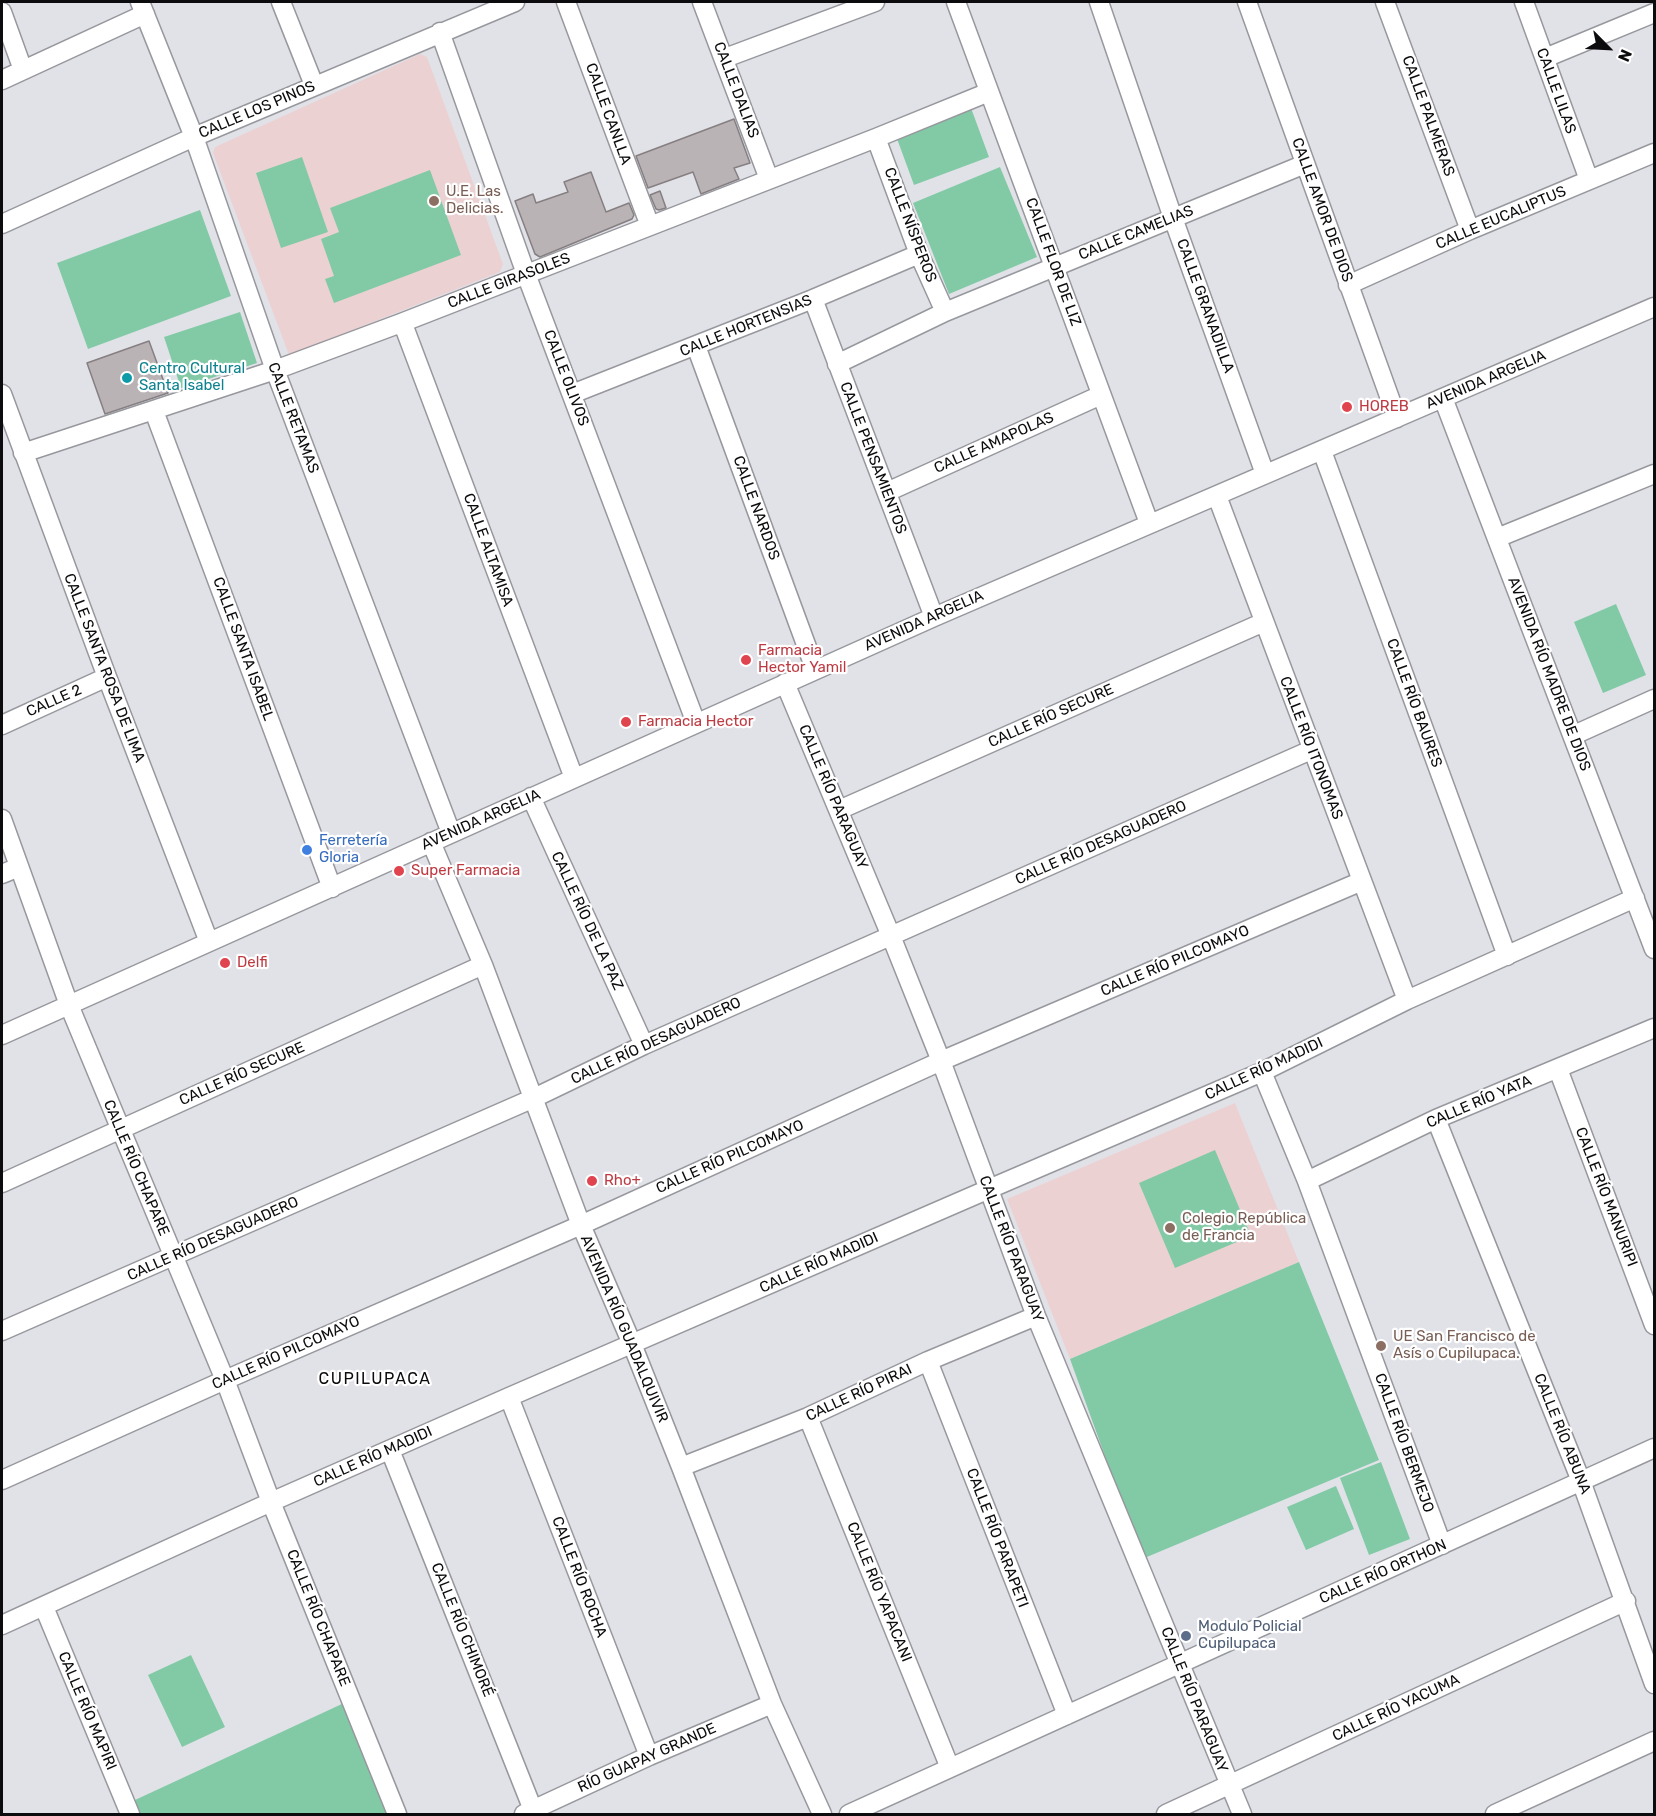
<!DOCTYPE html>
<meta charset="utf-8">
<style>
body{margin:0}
#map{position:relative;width:1656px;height:1816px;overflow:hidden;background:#e1e2e8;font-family:Rubik,sans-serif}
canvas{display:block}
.frame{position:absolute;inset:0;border:3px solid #0c0c0e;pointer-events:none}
.north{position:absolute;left:1578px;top:18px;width:60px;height:60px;-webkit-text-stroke:4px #fff;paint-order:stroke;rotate:114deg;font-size:16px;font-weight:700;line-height:24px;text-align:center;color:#0c0c0e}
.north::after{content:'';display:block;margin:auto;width:21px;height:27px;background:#0c0c0e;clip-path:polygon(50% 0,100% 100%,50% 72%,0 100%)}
</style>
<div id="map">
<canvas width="1656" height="1816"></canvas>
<div class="frame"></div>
<div class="north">N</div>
</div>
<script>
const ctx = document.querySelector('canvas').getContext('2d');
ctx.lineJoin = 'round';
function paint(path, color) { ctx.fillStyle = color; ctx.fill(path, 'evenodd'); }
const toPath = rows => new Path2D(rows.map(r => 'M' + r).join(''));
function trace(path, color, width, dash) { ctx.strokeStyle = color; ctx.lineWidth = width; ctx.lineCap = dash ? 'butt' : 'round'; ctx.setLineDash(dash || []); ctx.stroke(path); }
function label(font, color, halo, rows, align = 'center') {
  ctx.font = font + ' Rubik,sans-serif'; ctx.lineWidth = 4.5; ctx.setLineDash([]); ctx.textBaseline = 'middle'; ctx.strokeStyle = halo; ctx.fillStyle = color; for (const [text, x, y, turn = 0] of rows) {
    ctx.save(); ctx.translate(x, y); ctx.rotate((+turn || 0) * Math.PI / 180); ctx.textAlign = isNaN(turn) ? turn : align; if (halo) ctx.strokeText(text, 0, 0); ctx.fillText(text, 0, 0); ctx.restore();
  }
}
const education = toPath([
 [420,54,427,57,503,264,500,272,289,355,213,153,215,147],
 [1235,1103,1299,1262,1070,1359,1007,1199]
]);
const green = toPath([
 [971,108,989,157,914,185,896,136],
 [302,157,328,232,281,248,256,173],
 [1000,167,1037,257,949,294,913,203],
 [430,170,461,255,334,303,325,279,334,276,321,239,339,232,330,208],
 [200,210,231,296,88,349,57,263],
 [240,312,257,363,181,388,164,337],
 [1616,604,1646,675,1603,693,1574,622],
 [1215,1150,1251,1236,1175,1268,1139,1183],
 [1299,1262,1379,1460,1142,1559,1070,1359],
 [1381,1462,1410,1539,1369,1555,1340,1478],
 [1336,1486,1354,1529,1306,1550,1287,1507],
 [191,1655,225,1727,182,1747,148,1675],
 [344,1703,390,1814,139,1814,135,1800]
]);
const building = toPath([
 [734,119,750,163,734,168,739,179,701,194,693,172,648,188,636,156,734,119],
 [591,172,606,212,629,203,634,215,632,219,540,257,535,254,515,201,533,194,536,203,568,192,564,182,591,172],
 [660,191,666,208,659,210,656,209,650,195,660,191],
 [149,341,168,393,105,414,87,363,149,341]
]);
const minor = toPath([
 [140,2,194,137,275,370,451,833],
 [281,2,314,85],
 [566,2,650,226],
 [702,2,769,179],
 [956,2,1149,523],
 [1099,2,1173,218,1265,474],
 [1247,2,1397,418],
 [1385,2,1470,230],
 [1524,2,1589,180],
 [2,12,23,70],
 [440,32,526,274,696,723],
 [725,58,875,2],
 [1545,58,1654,13],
 [2,80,145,14],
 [876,138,919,254,945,312],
 [2,224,194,137,515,2],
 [1348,285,1470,230,1654,153],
 [813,299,934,617],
 [401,323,406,332,574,778],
 [696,346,815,669],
 [837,364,945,312,1305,164],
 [2,394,107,677,209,942],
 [572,394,813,299,919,254],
 [1443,398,1654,949],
 [154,411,332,888],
 [1322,451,1507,956],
 [23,453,275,370,401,323,876,138,989,92],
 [887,492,1101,395],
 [1217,496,1407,1000],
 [1497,538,1654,474],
 [785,683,891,936,941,1061,1036,1316,1242,1814],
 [2,725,107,677],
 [1574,735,1654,699],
 [531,797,644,1045],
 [839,810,1264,622],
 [2,819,69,1005,225,1380,271,1502,397,1814],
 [431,842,483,965,581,1225,632,1344,681,1467,772,1704,822,1814],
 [2,874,19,867],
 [2,1035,934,617,1654,307],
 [1558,1069,1654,1325],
 [1262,1072,1307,1181,1442,1545],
 [1436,1119,1581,1481,1654,1684],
 [1307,1181,1436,1119,1654,1028],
 [2,1183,483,965],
 [2,1331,534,1098,644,1045,1311,750],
 [928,1361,1067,1715],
 [509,1397,649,1756],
 [808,1417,950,1768],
 [390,1450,533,1810],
 [681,1467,808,1417,928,1361,1036,1316],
 [2,1480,225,1380,581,1225,941,1061,1362,881],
 [44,1607,130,1814],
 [2,1625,271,1502,509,1397,989,1189,1262,1072,1407,1000,1635,898],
 [524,1814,649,1756,772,1704],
 [849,1814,1654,1448],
 [1166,1814,1626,1601],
 [1495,1814,1654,1741]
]);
const markers = [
 [434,201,6,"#8d6e63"],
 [127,378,6,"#0f9aa8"],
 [1347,407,6,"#e0444e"],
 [746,660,6,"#e0444e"],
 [626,722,6,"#e0444e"],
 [307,850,6,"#3f7fe0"],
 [399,871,6,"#e0444e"],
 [225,963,6,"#e0444e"],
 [592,1181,6,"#e0444e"],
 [1170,1228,6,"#8d6e63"],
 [1381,1346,6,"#8d6e63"],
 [1186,1636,6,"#5c6f8a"]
];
const streetNames = [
 ["CALLE DALIAS",736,90,69],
 ["CALLE LILAS",1556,91,70],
 ["CALLE LOS PINOS",257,110,-23],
 ["CALLE CANLLA",608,114,70],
 ["CALLE PALMERAS",1428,116,70],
 ["CALLE AMOR DE DIOS",1322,210,70],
 ["CALLE EUCALIPTUS",1501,218,-23],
 ["CALLE NÍSPEROS",910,225,69],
 ["CALLE CAMELIAS",1136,233,-22],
 ["CALLE FLOR DE LIZ",1053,262,70],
 ["CALLE GIRASOLES",509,281,-21],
 ["CALLE GRANADILLA",1205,306,70],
 ["CALLE HORTENSIAS",746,326,-22],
 ["CALLE OLIVOS",566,378,69],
 ["AVENIDA ARGELIA",1486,380,-23],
 ["CALLE RETAMAS",293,418,69],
 ["CALLE AMAPOLAS",994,443,-24],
 ["CALLE PENSAMIENTOS",873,458,69],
 ["CALLE NARDOS",756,508,70],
 ["CALLE ALTAMISA",488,550,70],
 ["AVENIDA ARGELIA",924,621,-24],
 ["CALLE SANTA ISABEL",243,649,70],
 ["CALLE SANTA ROSA DE LIMA",104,668,69],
 ["AVENIDA RÍO MADRE DE DIOS",1549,674,69],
 ["CALLE 2",54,701,-24],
 ["CALLE RÍO BAURES",1414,703,70],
 ["CALLE RÍO SECURE",1051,716,-24],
 ["CALLE RÍO ITONOMAS",1311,748,69],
 ["CALLE RÍO PARAGUAY",833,797,67],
 ["AVENIDA ARGELIA",481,820,-24],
 ["CALLE RÍO DESAGUADERO",1101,843,-24],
 ["CALLE RÍO DE LA PAZ",587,921,65],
 ["CALLE RÍO PILCOMAYO",1175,961,-23],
 ["CALLE RÍO DESAGUADERO",656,1041,-25],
 ["CALLE RÍO MADIDI",1264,1069,-25],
 ["CALLE RÍO SECURE",242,1074,-24],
 ["CALLE RÍO YATA",1479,1102,-23],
 ["CALLE RÍO PILCOMAYO",730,1157,-24],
 ["CALLE RÍO CHAPARE",136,1168,67],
 ["CALLE RÍO MANURIPI",1606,1197,69],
 ["CALLE RÍO DESAGUADERO",213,1239,-24],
 ["CALLE RÍO PARAGUAY",1011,1249,69],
 ["CALLE RÍO MADIDI",819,1263,-24],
 ["AVENIDA RÍO GUADALQUIVIR",624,1329,67],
 ["CALLE RÍO PILCOMAYO",286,1353,-24],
 ["CALLE RÍO PIRAI",859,1393,-25],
 ["CALLE RÍO ABUNA",1562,1434,68],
 ["CALLE RÍO BERMEJO",1404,1443,70],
 ["CALLE RÍO MADIDI",373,1457,-24],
 ["CALLE RÍO PARAPETI",997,1538,69],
 ["CALLE RÍO ORTHON",1383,1572,-24],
 ["CALLE RÍO ROCHA",579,1577,69],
 ["CALLE RÍO YAPACANI",879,1592,68],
 ["CALLE RÍO CHAPARE",318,1618,68],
 ["CALLE RÍO CHIMORÉ",462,1630,68],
 ["CALLE RÍO PARAGUAY",1194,1700,68],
 ["CALLE RÍO YACUMA",1396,1708,-25],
 ["CALLE RÍO MAPIRI",87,1711,67],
 ["RÍO GUAPAY GRANDE",647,1758,-24]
];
const educationNames = [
 ["U.E. Las",446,192],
 ["Delicias.",446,209],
 ["Colegio República",1182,1219],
 ["de Francia",1182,1236],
 ["UE San Francisco de",1393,1337],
 ["Asís o Cupilupaca.",1393,1354]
];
const cultureNames = [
 ["Centro Cultural",139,369],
 ["Santa Isabel",139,386]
];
const healthNames = [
 ["HOREB",1359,407],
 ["Farmacia",758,651],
 ["Hector Yamil",758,668],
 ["Farmacia Hector",638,722],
 ["Super Farmacia",411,871],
 ["Delfi",237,963],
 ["Rho+",604,1181]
];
const shopNames = [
 ["Ferretería",319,841],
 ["Gloria",319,858]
];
const serviceNames = [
 ["Modulo Policial",1198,1627],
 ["Cupilupaca",1198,1644]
];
const neighbourhoodNames = [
 ["CUPILUPACA",375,1379]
];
paint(education, '#ecd1d3');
paint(green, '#82caa5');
paint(building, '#bab3b5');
trace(building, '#867f81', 1.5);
trace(minor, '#97989e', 21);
trace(minor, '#fff', 18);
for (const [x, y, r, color] of markers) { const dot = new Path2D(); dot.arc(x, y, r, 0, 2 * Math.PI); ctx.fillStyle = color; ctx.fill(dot); trace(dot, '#fff', 2); }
label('15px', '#0c0c0e', '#fff', streetNames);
label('15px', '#785e54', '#fff', educationNames, 'left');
label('15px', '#0d838f', '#fff', cultureNames, 'left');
label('15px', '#be3a42', '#fff', healthNames, 'left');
label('15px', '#366cbe', '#fff', shopNames, 'left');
label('15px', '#4e5e75', '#fff', serviceNames, 'left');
ctx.letterSpacing = '1.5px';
label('16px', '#0c0c0e', '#fff', neighbourhoodNames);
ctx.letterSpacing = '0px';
</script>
